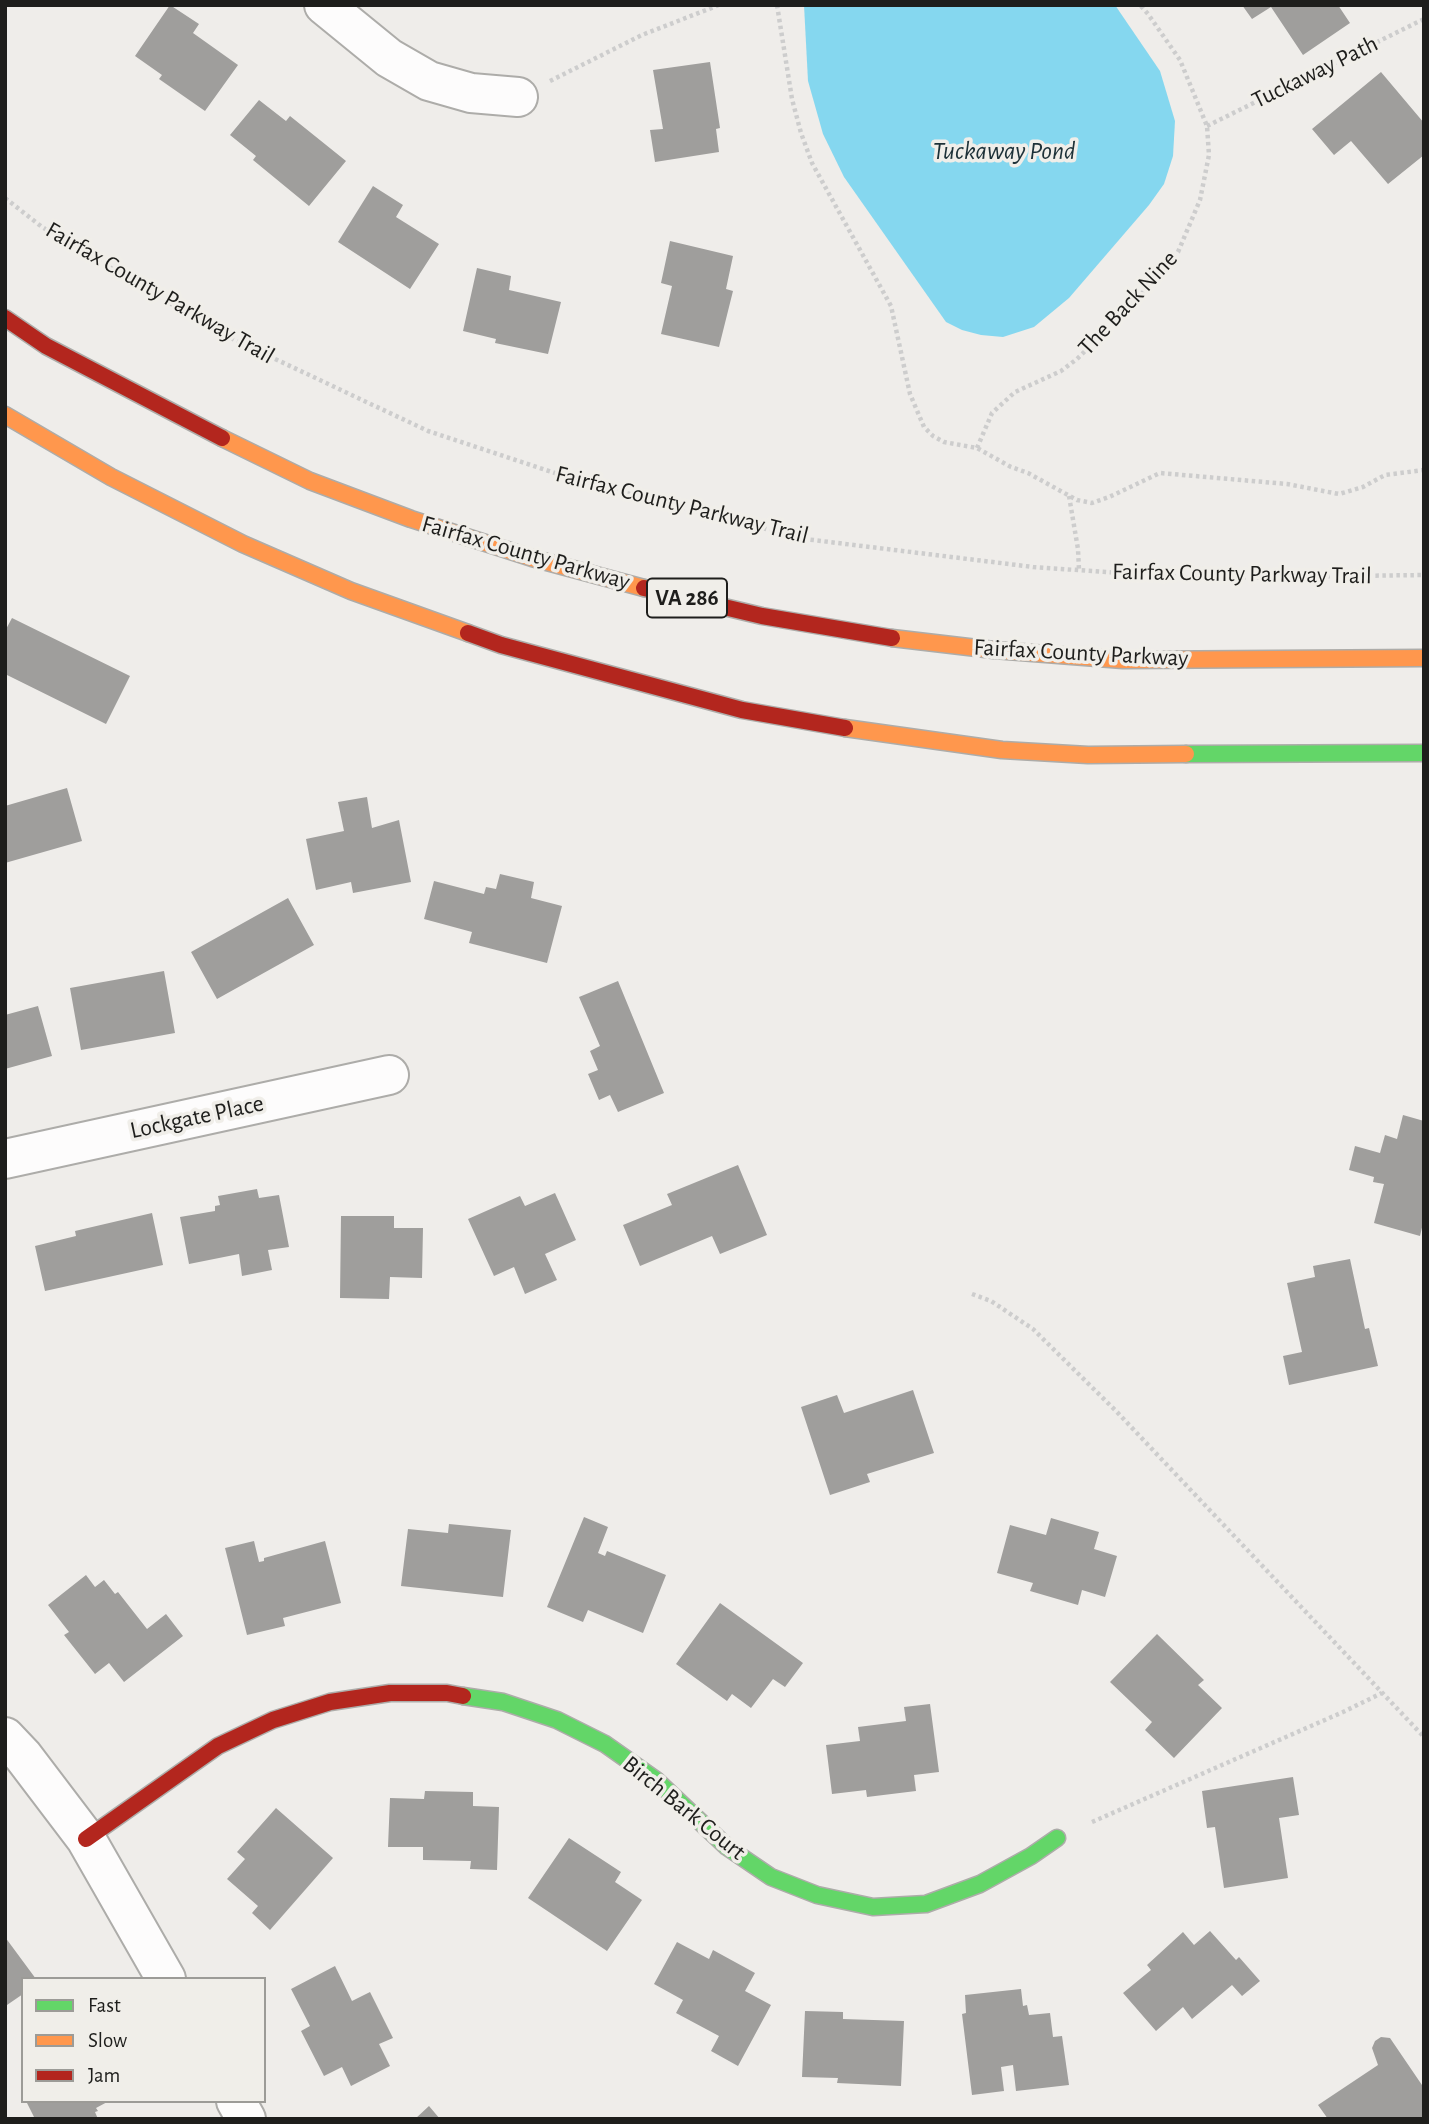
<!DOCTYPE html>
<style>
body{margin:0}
#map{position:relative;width:1429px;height:2124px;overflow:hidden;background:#efedea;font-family:"Alegreya Sans",sans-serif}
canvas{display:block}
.frame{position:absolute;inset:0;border:7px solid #1e1e1c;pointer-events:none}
.legend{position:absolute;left:21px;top:1977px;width:245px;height:126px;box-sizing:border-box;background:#f0eee9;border:2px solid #9c9b97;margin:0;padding:9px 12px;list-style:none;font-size:21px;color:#1e1e1c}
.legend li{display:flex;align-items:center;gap:14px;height:35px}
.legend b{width:35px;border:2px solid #9c9b97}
</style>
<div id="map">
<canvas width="1429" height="2124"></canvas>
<div class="frame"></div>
<ul class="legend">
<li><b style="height:9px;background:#63d668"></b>Fast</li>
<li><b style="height:9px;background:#ff974d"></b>Slow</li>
<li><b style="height:9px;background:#b3261e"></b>Jam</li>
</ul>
</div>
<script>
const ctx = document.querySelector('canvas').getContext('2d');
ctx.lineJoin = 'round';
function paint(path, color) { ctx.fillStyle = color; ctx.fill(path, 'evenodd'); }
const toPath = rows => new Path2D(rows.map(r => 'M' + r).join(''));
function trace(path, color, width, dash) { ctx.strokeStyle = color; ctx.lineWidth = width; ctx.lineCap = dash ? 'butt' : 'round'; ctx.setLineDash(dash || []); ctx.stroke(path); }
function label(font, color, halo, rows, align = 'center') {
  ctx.font = font + ' "Alegreya Sans",sans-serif'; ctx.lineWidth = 7; ctx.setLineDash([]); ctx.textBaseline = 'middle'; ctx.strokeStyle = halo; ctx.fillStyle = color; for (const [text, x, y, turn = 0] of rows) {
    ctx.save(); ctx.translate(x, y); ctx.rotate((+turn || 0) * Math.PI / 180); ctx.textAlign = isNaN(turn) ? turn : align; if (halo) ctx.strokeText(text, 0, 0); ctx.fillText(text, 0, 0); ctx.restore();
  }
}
const water = toPath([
 [804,5,1115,5,1160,71,1175,121,1173,156,1164,184,1149,205,1069,298,1034,327,1003,337,981,335,962,330,946,322,844,177,823,134,808,81]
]);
const building = toPath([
 [170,5,199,24,193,33,238,65,205,111,159,79,162,75,135,56],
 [1242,5,1338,5,1350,23,1303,55,1271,7,1252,19],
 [710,62,720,128,716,129,719,152,655,162,650,130,663,129,653,70],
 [1381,72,1424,123,1424,155,1388,184,1351,141,1334,155,1312,129],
 [259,100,286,121,290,116,346,161,309,206,253,160,256,156,230,135],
 [373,186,403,205,396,217,439,244,410,289,338,242],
 [670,241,733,256,726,289,733,291,719,347,661,334,672,286,661,283],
 [477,268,511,276,509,290,561,302,548,354,495,343,496,339,463,331],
 [12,618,130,676,106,724,5,674,5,631],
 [67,788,82,841,5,863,5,806],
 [367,797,372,828,399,820,411,882,353,893,351,882,316,890,306,839,344,831,338,802],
 [500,874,534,882,531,898,562,906,547,963,469,943,472,932,424,919,434,881,484,894,486,887,496,889],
 [288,898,314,945,217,999,191,952],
 [164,971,175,1033,81,1050,70,988],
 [618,981,664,1093,618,1112,610,1095,599,1100,588,1074,598,1070,590,1051,600,1046,579,997],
 [38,1006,52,1056,5,1069,5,1015],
 [1403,1115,1424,1121,1424,1219,1420,1236,1374,1223,1384,1184,1373,1182,1374,1177,1349,1170,1355,1146,1380,1153,1385,1135,1397,1139],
 [738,1165,767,1235,720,1254,712,1236,640,1266,623,1225,672,1205,667,1194],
 [257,1189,259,1198,279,1195,289,1247,268,1250,272,1270,242,1276,239,1254,189,1264,180,1217,215,1211,215,1206,220,1205,218,1196],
 [555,1193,576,1240,545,1254,557,1280,525,1294,514,1267,494,1276,468,1219,520,1196,525,1206],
 [152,1213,163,1265,45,1291,35,1246,76,1236,75,1231],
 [341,1216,394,1216,394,1228,423,1228,422,1278,390,1277,389,1299,340,1298],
 [1350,1259,1365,1329,1369,1328,1378,1366,1289,1385,1283,1356,1302,1352,1287,1283,1315,1277,1313,1266],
 [913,1390,934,1453,867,1474,870,1482,830,1495,801,1407,837,1395,844,1413],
 [584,1517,608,1527,598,1553,605,1556,607,1551,666,1575,643,1633,588,1610,583,1622,547,1607],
 [1051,1518,1099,1532,1094,1549,1117,1556,1105,1597,1082,1590,1078,1605,1030,1591,1033,1583,997,1573,1010,1525,1046,1535],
 [449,1524,511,1530,503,1597,401,1586,408,1529,448,1533],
 [254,1541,259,1562,264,1561,264,1558,325,1541,341,1603,283,1618,285,1626,247,1635,225,1548],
 [86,1575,95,1587,104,1580,115,1594,118,1592,147,1629,166,1614,183,1636,124,1682,109,1663,95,1674,64,1635,69,1632,48,1605],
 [720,1603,803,1663,785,1687,773,1679,751,1708,732,1694,727,1701,676,1664],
 [1157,1634,1204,1680,1198,1685,1222,1708,1174,1758,1145,1730,1152,1722,1110,1682],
 [930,1704,939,1772,914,1775,916,1791,867,1797,866,1790,832,1794,826,1745,860,1741,858,1727,906,1721,904,1707],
 [1293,1777,1299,1815,1279,1818,1288,1878,1224,1888,1215,1827,1207,1828,1202,1791],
 [425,1791,473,1792,473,1806,499,1807,497,1870,470,1869,471,1861,423,1860,423,1847,388,1847,390,1798,424,1799],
 [276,1808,333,1858,270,1930,252,1913,258,1906,227,1879,245,1859,237,1852],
 [569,1838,621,1872,615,1882,642,1900,607,1951,528,1898],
 [1210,1931,1236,1960,1239,1957,1260,1981,1242,1996,1232,1985,1192,2019,1183,2007,1156,2031,1123,1993,1151,1970,1147,1965,1183,1932,1194,1945],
 [5,1937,36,1979,23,1979,23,1994,7,2005,5,2002],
 [677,1942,709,1959,713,1950,755,1973,745,1991,771,2005,738,2066,711,2051,719,2036,676,2013,683,2000,654,1984],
 [335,1966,352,2001,370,1992,393,2038,379,2044,390,2066,351,2086,342,2067,324,2076,301,2031,310,2026,291,1989],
 [1021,1989,1023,2006,1027,2005,1029,2015,1050,2013,1053,2037,1062,2036,1069,2085,1016,2091,1013,2065,1001,2067,1004,2091,972,2095,962,2014,966,2013,965,1995],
 [805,2011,843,2012,843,2019,904,2021,901,2086,837,2083,838,2078,802,2077],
 [1381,2037,1390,2038,1424,2088,1424,2119,1328,2119,1318,2105,1378,2065,1372,2048,1375,2041],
 [26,2101,109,2101,96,2108,98,2111,95,2112,98,2119,35,2119],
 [429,2106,440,2119,415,2119]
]);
const path = toPath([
 [777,5,792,99,801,133,812,163,891,306,910,394,924,427,933,436,944,442,977,448,1011,467,1028,473,1077,500,1092,503,1109,497,1160,473,1287,484,1339,494,1363,487,1385,475,1424,470],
 [550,81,642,35,719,5],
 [1207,126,1424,19],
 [5,198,42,227,220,333,428,431,576,480,805,539,1033,567,1193,578,1424,575],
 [977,448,992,413,1015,392,1061,371,1077,359,1131,306,1178,252,1200,200,1209,155,1207,126,1180,60,1148,14,1140,5],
 [1069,496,1078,549,1079,570],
 [972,1294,991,1301,1033,1329,1117,1412,1424,1737],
 [1092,1822,1343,1712,1382,1693]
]);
const street = toPath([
 [324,5,389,58,429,81,471,93,518,97],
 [5,1159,389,1075],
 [5,1737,23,1756,86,1839,166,1979],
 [236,2101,246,2119]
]);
const fast = toPath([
 [1186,754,1424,753],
 [463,1696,503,1702,557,1720,605,1744,656,1780,727,1847,771,1877,817,1895,873,1907,926,1904,980,1884,1031,1856,1057,1838]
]);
const slow = toPath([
 [5,415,111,477,243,544,351,591,468,633],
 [222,438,310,481,411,519,532,558,644,588],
 [892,638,994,650,1123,660,1424,658],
 [845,728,1002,750,1088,755,1186,754]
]);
const jam = toPath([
 [5,318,46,346,222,438],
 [644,588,762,616,892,638],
 [468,633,501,645,742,710,845,728],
 [86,1839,218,1746,273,1720,330,1702,390,1693,447,1693,463,1696]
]);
const shields = [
 [687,598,80]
];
const shieldNames = [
 ["VA 286",687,598]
];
const streetNames = [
 ["Tuckaway Path",1315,72,-26],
 ["Fairfax County Parkway Trail",160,293,30],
 ["The Back Nine",1128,303,-47],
 ["Fairfax County Parkway Trail",682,505,14],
 ["Fairfax County Parkway",526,553,16],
 ["Fairfax County Parkway Trail",1242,574,1],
 ["Fairfax County Parkway",1081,653,3],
 ["Lockgate Place",197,1117,-12],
 ["Birch Bark Court",684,1808,39]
];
const waterNames = [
 ["Tuckaway Pond",1004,151]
];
paint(water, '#85d7ef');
paint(building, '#9f9e9c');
trace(street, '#adaca9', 42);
trace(fast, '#adaca9', 19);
trace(slow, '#adaca9', 19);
trace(jam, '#adaca9', 19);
trace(path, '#cdcdcd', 4.5, [3.5, 3.5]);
trace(street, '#fdfcfc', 38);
trace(fast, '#63d668', 16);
trace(slow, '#ff974d', 16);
trace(jam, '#b3261e', 16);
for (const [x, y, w] of shields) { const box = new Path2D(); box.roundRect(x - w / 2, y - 19.5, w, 39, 5); ctx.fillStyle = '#f0eee9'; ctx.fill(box); trace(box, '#1e1e1c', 2); }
label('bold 23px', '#1e1e1c', null, shieldNames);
label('24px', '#1e1e1c', '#f0eee9', streetNames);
label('italic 26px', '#1d3138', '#f0eee9', waterNames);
</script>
